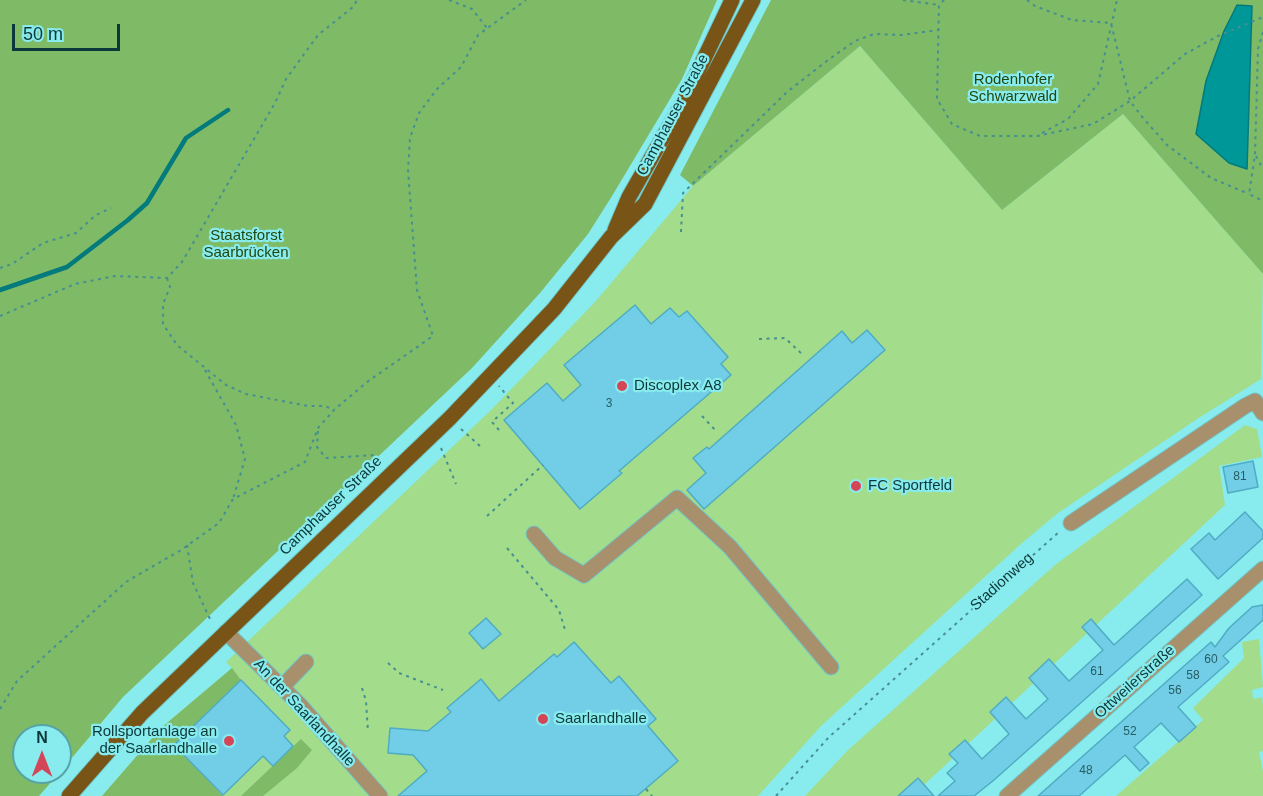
<!DOCTYPE html>
<meta charset="utf-8">
<style>
body{margin:0}
#map{position:relative;width:1263px;height:796px;overflow:hidden;background:#88ecee;font-family:Arial,sans-serif}
canvas{display:block}
.north{position:absolute;left:12px;top:724px;width:60px;height:60px;box-sizing:border-box;background:#88ecee;border:2px solid #56a4a6;border-radius:50%;rotate:0deg;font-size:16px;font-weight:700;line-height:24px;text-align:center;color:#0b3839}
.north::after{content:'';display:block;margin:auto;width:21px;height:27px;background:#d54558;clip-path:polygon(50% 0,100% 100%,50% 72%,0 100%)}
.scale{position:absolute;left:12px;top:24px;width:108px;height:27px;box-sizing:border-box;border:3px solid #0b3839;border-top:0;padding-left:8px;font-size:18px;line-height:21px;white-space:nowrap;color:#0b3839;-webkit-text-stroke:4px #88ecee;paint-order:stroke}
</style>
<div id="map">
<canvas width="1263" height="796"></canvas>
<div class="north">N</div>
<div class="scale">50 m</div>
</div>
<script>
const ctx = document.querySelector('canvas').getContext('2d');
ctx.lineJoin = 'round';
function paint(path, color) { ctx.fillStyle = color; ctx.fill(path, 'evenodd'); }
const toPath = rows => new Path2D(rows.map(r => 'M' + r).join(''));
function trace(path, color, width, dash) { ctx.strokeStyle = color; ctx.lineWidth = width; ctx.lineCap = dash ? 'butt' : 'round'; ctx.setLineDash(dash || []); ctx.stroke(path); }
function label(font, color, halo, rows, align = 'center') {
  ctx.font = font + ' Arial,sans-serif'; ctx.lineWidth = 4.5; ctx.setLineDash([]); ctx.textBaseline = 'middle'; ctx.strokeStyle = halo; ctx.fillStyle = color; for (const [text, x, y, turn = 0] of rows) {
    ctx.save(); ctx.translate(x, y); ctx.rotate((+turn || 0) * Math.PI / 180); ctx.textAlign = isNaN(turn) ? turn : align; if (halo) ctx.strokeText(text, 0, 0); ctx.fillText(text, 0, 0); ctx.restore();
  }
}
const green = toPath([
 [860,46,1002,210,1123,114,1263,274,1261,379,1197,419,1058,513,1022,543,821,726,758,796,102,796,161,728,232,668,226,662,491,410,595,302,693,186],
 [1245,425,1257,429,1262,457,1219,466,1225,505,912,796,805,796,847,751,1055,565],
 [1259,639,1263,687,1252,690,1253,699,1262,697,1263,706,1263,751,1259,752,1263,771,1263,796,1116,796,1203,720,1193,708,1244,658,1242,642]
]);
const forest = toPath([
 [0,0,717,0,682,79,612,196,588,234,540,293,472,368,123,697,60,772,60,736,24,736,24,772,60,772,39,796,0,796],
 [771,0,1263,0,1263,274,1123,114,1002,210,860,46,693,186,680,175],
 [232,668,241,680,174,745,223,796,102,796,161,728],
 [301,739,312,750,297,768,263,796,241,796]
]);
const water = toPath([
 [1237,5,1252,6,1247,169,1229,163,1196,134,1206,81,1224,31,1237,5]
]);
const stream = toPath([
 [0,290,67,267,128,220,147,203,186,138,228,110]
]);
const building = toPath([
 [635,305,651,324,670,308,679,317,687,311,728,357,721,364,731,375,619,471,622,473,580,509,504,420,547,383,563,401,581,385,564,365,635,305],
 [867,330,885,350,704,509,687,490,706,473,693,458,707,447,709,449,842,331,852,343,867,330],
 [1253,461,1258,487,1228,493,1223,467,1253,461],
 [1245,512,1263,531,1263,538,1218,579,1191,549,1209,533,1215,540,1245,512],
 [1187,579,1202,595,994,780,974,796,938,796,955,781,947,773,958,763,949,754,965,740,982,759,1009,734,990,712,1006,697,1026,719,1048,699,1029,678,1049,659,1069,681,1103,650,1082,627,1091,619,1114,645,1187,579],
 [1263,605,1263,620,1223,656,1229,662,1178,707,1196,727,1179,742,1161,723,1134,747,1149,763,1140,771,1125,755,1079,796,1038,796,1211,642,1215,647,1229,628,1252,607,1263,605],
 [486,618,501,634,483,649,469,633,486,618],
 [574,642,611,683,619,676,656,719,648,726,678,761,637,796,398,796,427,771,413,755,388,753,390,728,428,731,451,712,447,708,481,679,499,701,554,654,557,657,574,642],
 [241,680,290,730,284,736,293,746,273,766,263,756,223,795,174,745,241,680],
 [918,778,934,796,898,796,918,778]
]);
const path = toPath([
 [449,0,472,9,487,28],
 [903,0,939,5],
 [944,0,939,5,937,99,952,124,980,136,1037,136,1093,124,1130,101,1185,54,1218,36,1263,17],
 [1027,0,1035,6,1072,20,1111,23,1130,101,1143,118,1167,145,1211,178,1249,194],
 [1263,32,1258,49,1255,155,1249,194,1263,201],
 [1042,133,1068,119,1098,84,1117,0],
 [1256,156,1263,169],
 [681,232,683,193,787,92,828,60,855,41,874,34,901,35,939,30],
 [0,268,12,264,43,243,76,233,96,215,111,208],
 [167,278,170,287,163,304,163,324,177,345,226,385,246,394,308,406,325,406,334,410],
 [0,316,75,284,115,276,167,278,182,262,275,103,286,79,318,35,353,7,357,0],
 [759,339,785,338,804,356],
 [205,370,236,425,245,459,233,499],
 [702,416,717,432],
 [461,429,481,447],
 [499,430,492,422,513,403,499,386],
 [318,431,317,447,326,458,376,455,383,462],
 [441,448,456,484],
 [487,516,543,465],
 [187,545,193,583,210,619],
 [507,548,559,610,566,633],
 [388,663,399,673,443,690],
 [362,688,366,701,368,732],
 [0,709,17,681,126,582,181,550,219,523,233,499,305,462,318,428,334,410,367,382,433,336,417,290,408,170,410,138,419,113,437,89,461,67,478,35,526,0],
 [646,789,652,796],
 [776,796,829,737,1059,532]
]);
const minor = toPath([
 [1071,523,1245,406,1255,401,1263,413],
 [534,534,555,558,584,575,677,498,730,547,831,667],
 [226,632,300,705,380,796],
 [282,687,306,662],
 [1007,796,1263,569]
]);
const major = toPath([
 [615,230,629,197,685,99,732,0],
 [69,796,142,713,450,418,554,309,611,237,645,204,753,0]
]);
const markers = [
 [622,386,6,"#d54558"],
 [856,486,6,"#d54558"],
 [543,719,6,"#d54558"],
 [229,741,6,"#d54558"]
];
const numberNames = [
 ["3",609,404],
 ["81",1240,477],
 ["60",1211,660],
 ["61",1097,672],
 ["58",1193,676],
 ["56",1175,691],
 ["52",1130,732],
 ["48",1086,771]
];
const parkNames = [
 ["Rodenhofer",1013,80],
 ["Schwarzwald",1013,97],
 ["Staatsforst",246,236],
 ["Saarbrücken",246,253]
];
const streetNames = [
 ["Camphauser Straße",673,115,-62],
 ["Camphauser Straße",331,506,-44],
 ["Stadionweg",1002,582,-42],
 ["Ottweilerstraße",1135,682,-42],
 ["An der Saarlandhalle",304,713,47]
];
const poiNames = [
 ["Discoplex A8",634,386],
 ["FC Sportfeld",868,486],
 ["Saarlandhalle",555,719],
 ["Rollsportanlage an",217,732,"right"],
 ["der Saarlandhalle",217,749,"right"]
];
paint(green, '#a3dc8b');
paint(forest, '#7fba66');
paint(water, '#009799');
trace(water, '#037a7c', 1.5);
trace(stream, '#037a7c', 4.5);
paint(building, '#72cee6');
trace(building, '#4eacc3', 1.5);
trace(minor, '#6fc8ca', 17);
trace(major, '#6fc8ca', 17);
trace(path, '#478f90', 2, [3, 4.5]);
trace(minor, '#a9906c', 15);
trace(major, '#785517', 15);
for (const [x, y, r, color] of markers) { const dot = new Path2D(); dot.arc(x, y, r, 0, 2 * Math.PI); ctx.fillStyle = color; ctx.fill(dot); trace(dot, '#88ecee', 2); }
label('12px', '#255e64', null, numberNames);
label('15px', '#21470d', '#88ecee', parkNames);
label('15px', '#0b3839', '#88ecee', streetNames);
label('15px', '#0b3839', '#88ecee', poiNames, 'left');
</script>
